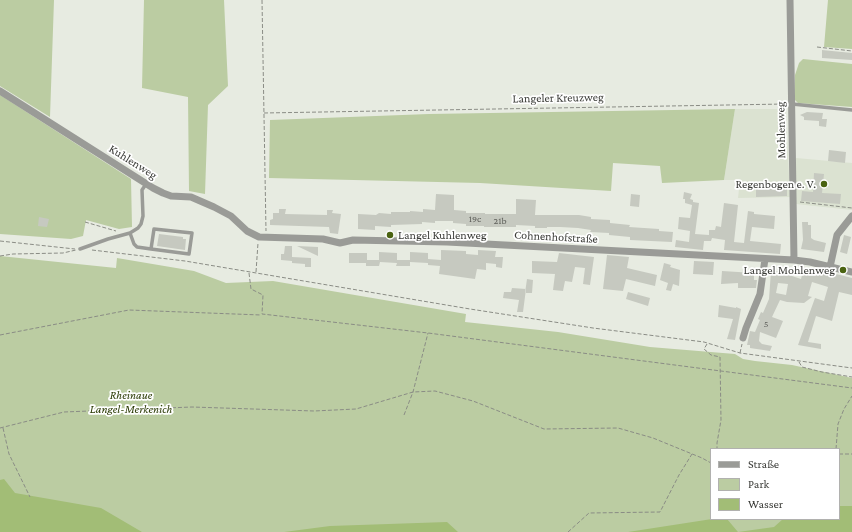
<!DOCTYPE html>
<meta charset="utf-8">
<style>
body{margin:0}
#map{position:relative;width:852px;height:532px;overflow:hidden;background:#e7ebe1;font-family:"Crimson Pro",serif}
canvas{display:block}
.legend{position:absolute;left:710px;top:448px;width:130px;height:72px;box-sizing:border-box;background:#fff;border:1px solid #b1b1af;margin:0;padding:5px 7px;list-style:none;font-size:12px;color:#3b3c38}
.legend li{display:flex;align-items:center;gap:8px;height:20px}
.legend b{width:20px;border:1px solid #b1b1af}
</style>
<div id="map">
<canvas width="852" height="532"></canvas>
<ul class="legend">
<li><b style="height:5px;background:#9a9b97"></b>Straße</li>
<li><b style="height:11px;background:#bbcca2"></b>Park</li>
<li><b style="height:11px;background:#a2bd76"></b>Wasser</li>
</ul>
</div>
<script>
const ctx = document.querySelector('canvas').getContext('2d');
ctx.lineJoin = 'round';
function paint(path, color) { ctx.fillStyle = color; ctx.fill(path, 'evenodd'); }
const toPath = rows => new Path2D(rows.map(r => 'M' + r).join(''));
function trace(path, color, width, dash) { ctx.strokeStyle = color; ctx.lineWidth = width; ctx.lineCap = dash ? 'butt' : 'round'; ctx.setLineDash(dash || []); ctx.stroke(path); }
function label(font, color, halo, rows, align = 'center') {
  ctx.font = font + ' "Crimson Pro",serif'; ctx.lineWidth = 3.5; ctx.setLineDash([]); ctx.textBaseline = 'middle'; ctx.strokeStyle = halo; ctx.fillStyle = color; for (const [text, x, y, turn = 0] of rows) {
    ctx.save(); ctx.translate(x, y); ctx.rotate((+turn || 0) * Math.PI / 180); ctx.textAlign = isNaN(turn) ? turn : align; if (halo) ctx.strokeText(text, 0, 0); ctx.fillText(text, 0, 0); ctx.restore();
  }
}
const built = toPath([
 [735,109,783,109,786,113,790,197,738,198,740,180,724,180],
 [796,158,852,163,852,210,796,204]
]);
const green = toPath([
 [0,0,54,0,50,117,0,86],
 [144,0,224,0,228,86,208,105,205,194,189,191,188,97,142,88],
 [828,0,852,0,852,49,824,47],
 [803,59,852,64,852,107,798,103,794,99,795,75,799,63],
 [0,95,131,179,132,227,119,229,86,220,83,236,71,239,0,234],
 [735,109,724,180,662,183,660,166,613,163,611,191,480,183,269,178,270,120,429,114],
 [0,256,116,268,117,258,194,271,226,283,273,281,466,314,465,322,558,332,650,347,735,354,743,359,755,361,792,365,852,378,852,532,0,532],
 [711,449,839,449,839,519,711,519]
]);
const water = toPath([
 [4,479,15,493,101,508,142,532,0,532,0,480],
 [839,506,852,506,852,532,628,532,712,519,727,519,738,532,774,527,783,519,839,519],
 [447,522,458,532,284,532,330,526]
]);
const building = toPath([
 [822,50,852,53,852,60,822,58],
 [807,112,823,113,822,119,827,119,826,127,819,126,819,121,804,120,804,117,800,115],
 [829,150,846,152,845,163,828,161],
 [814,173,824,174,822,193,841,194,840,204,801,201,802,191,813,192],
 [756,186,787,186,787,196,756,197],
 [684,192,692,194,690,199,693,200,693,202,699,203,695,234,709,235,709,230,715,230,716,226,721,227,724,203,738,205,734,242,744,243,748,211,754,212,754,214,775,216,774,229,752,227,750,241,781,244,780,254,724,250,725,240,712,238,711,241,704,241,703,250,675,247,676,240,689,242,690,231,678,229,679,217,690,218,692,205,685,203,685,199,683,199],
 [436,194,454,195,454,210,466,211,466,213,485,213,485,214,516,214,516,199,536,200,535,215,579,215,591,217,591,219,610,220,610,223,630,225,629,227,659,229,659,231,673,232,672,242,630,240,630,237,609,235,609,233,590,232,591,230,578,228,560,227,547,227,547,228,535,228,535,226,516,225,516,227,484,227,484,226,466,226,466,224,453,223,453,221,435,221,435,223,422,222,422,224,391,225,391,227,375,226,375,230,358,229,358,214,376,215,379,213,391,214,391,212,410,212,410,211,423,212,423,209,435,210],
 [631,194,640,195,639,207,630,206],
 [279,209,286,209,285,214,327,215,327,210,333,210,332,213,341,214,338,234,330,233,329,227,270,225,270,220,273,219,273,213,279,213],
 [39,217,49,219,47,227,38,226],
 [802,222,808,222,808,225,811,225,811,238,814,240,826,243,824,252,801,249,803,240],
 [159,234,183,237,183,239,186,239,185,250,157,246],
 [844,235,851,237,847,254,840,252],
 [285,246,292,246,292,261,281,260,281,254,284,254],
 [297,246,318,247,318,256],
 [441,250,466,251,466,254,478,255,478,250,496,251,495,257,503,257,502,268,496,267,496,264,486,263,486,270,477,269,475,279,439,274,440,266,428,265,428,263,410,262,410,266,396,266,397,263,380,262,379,266,366,266,366,263,349,263,349,253,367,253,367,260,379,260,379,252,397,253,397,260,410,260,410,252,428,253,428,259,441,260],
 [559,253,594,257,590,285,583,284,585,268,575,267,572,282,565,281,563,291,553,290,555,274,532,273,532,261,557,262],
 [607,255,629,257,627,268,657,275,655,286,626,279,623,291,603,289],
 [292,257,311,258,311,267,305,267,305,264,292,263],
 [694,261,714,262,713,275,693,274],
 [664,263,671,265,670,267,680,270,679,286,673,284,671,291,666,290,668,283,660,280],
 [804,268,814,270,814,269,824,272,824,271,852,278,852,295,839,292,832,321,816,316,808,342,821,344,821,349,798,345,815,298,824,301,828,287,812,282,808,296,812,297,804,303,787,302,780,300,772,317,783,321,776,338,760,332,759,341,762,344,772,346,770,351,750,348,750,345,747,345,750,331,755,332,760,320,758,319,761,312,763,313,769,299,771,271,792,272,792,276,801,279],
 [778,283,788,284,786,295,776,293],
 [722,271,754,273,754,280,757,280,756,288,738,288,738,283,721,284],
 [527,279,533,280,532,293,525,293],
 [512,288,526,289,523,312,517,312,519,300,503,298,504,292,511,292],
 [628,292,650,298,648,306,626,299],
 [719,305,736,308,736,307,741,309,735,340,727,339,733,319,718,317]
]);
const path = toPath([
 [262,0,266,231],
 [817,47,852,51],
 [264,113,785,104],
 [800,202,852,208],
 [85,222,116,231],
 [0,241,75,249],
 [92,250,185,261,470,309,593,328,704,342,740,353,852,368],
 [0,256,13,254,63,253,76,250],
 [256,272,258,243],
 [249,273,251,289,263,295,262,314,428,333,852,388],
 [0,335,129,310,261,315],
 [707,344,704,349,711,355,720,357,721,420,717,443,717,449],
 [740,353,742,344],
 [799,362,802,367,822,372,852,377],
 [404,415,413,392,428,333],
 [0,428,64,412,192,407,314,411,356,409,413,392,435,391,473,401,544,429,618,428,653,438,702,458,711,463],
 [3,428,9,454,30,497],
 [836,449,838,424,844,409,852,396],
 [839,454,852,454],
 [568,532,589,513,660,512,679,475,692,454]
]);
const lane = toPath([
 [792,104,852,110],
 [130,233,134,244,137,247,151,249,189,254,192,233,154,229,151,249],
 [80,249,108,239,130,233,138,228,141,224,143,216,142,190,146,184]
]);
const street = toPath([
 [790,0,794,260],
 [0,91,153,188,163,193,171,196,191,197,214,207,231,216,247,231,259,237,323,239,340,243,353,240,447,242,794,260,810,262,852,272],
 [830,267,837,235,852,216],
 [743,338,746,328,760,294,765,259]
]);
const markers = [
 [824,184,4,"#4a6311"],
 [390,235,4,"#4a6311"],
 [843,270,4,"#4a6311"]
];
const numberNames = [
 ["19c",475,219],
 ["21b",500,221],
 ["5",766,324]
];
const streetNames = [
 ["Langeler Kreuzweg",558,98,-1],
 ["Mohlenweg",781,130,-91],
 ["Kuhlenweg",133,162,32],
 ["Cohnenhofstraße",556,237,3]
];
const poiNames = [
 ["Regenbogen e. V.",816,184],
 ["Langel Kuhlenweg",398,235,"left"],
 ["Langel Mohlenweg",835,270]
];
const parkNames = [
 ["Rheinaue",131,395],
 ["Langel-Merkenich",131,409]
];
paint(built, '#dbe2d1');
paint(green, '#bbcca2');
paint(water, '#a2bd76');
paint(building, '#c6c9c0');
trace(path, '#8a8c85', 1, [4, 2]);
trace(lane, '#9a9b97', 3.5);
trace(street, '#9a9b97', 7);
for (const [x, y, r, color] of markers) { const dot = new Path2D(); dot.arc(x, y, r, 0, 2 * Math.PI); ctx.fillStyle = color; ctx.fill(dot); trace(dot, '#fff', 1.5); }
label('10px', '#5e5f5a', null, numberNames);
label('12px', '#3b3c38', '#fff', streetNames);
label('12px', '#3b3c38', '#fff', poiNames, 'right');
label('italic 12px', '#293902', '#fff', parkNames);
</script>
